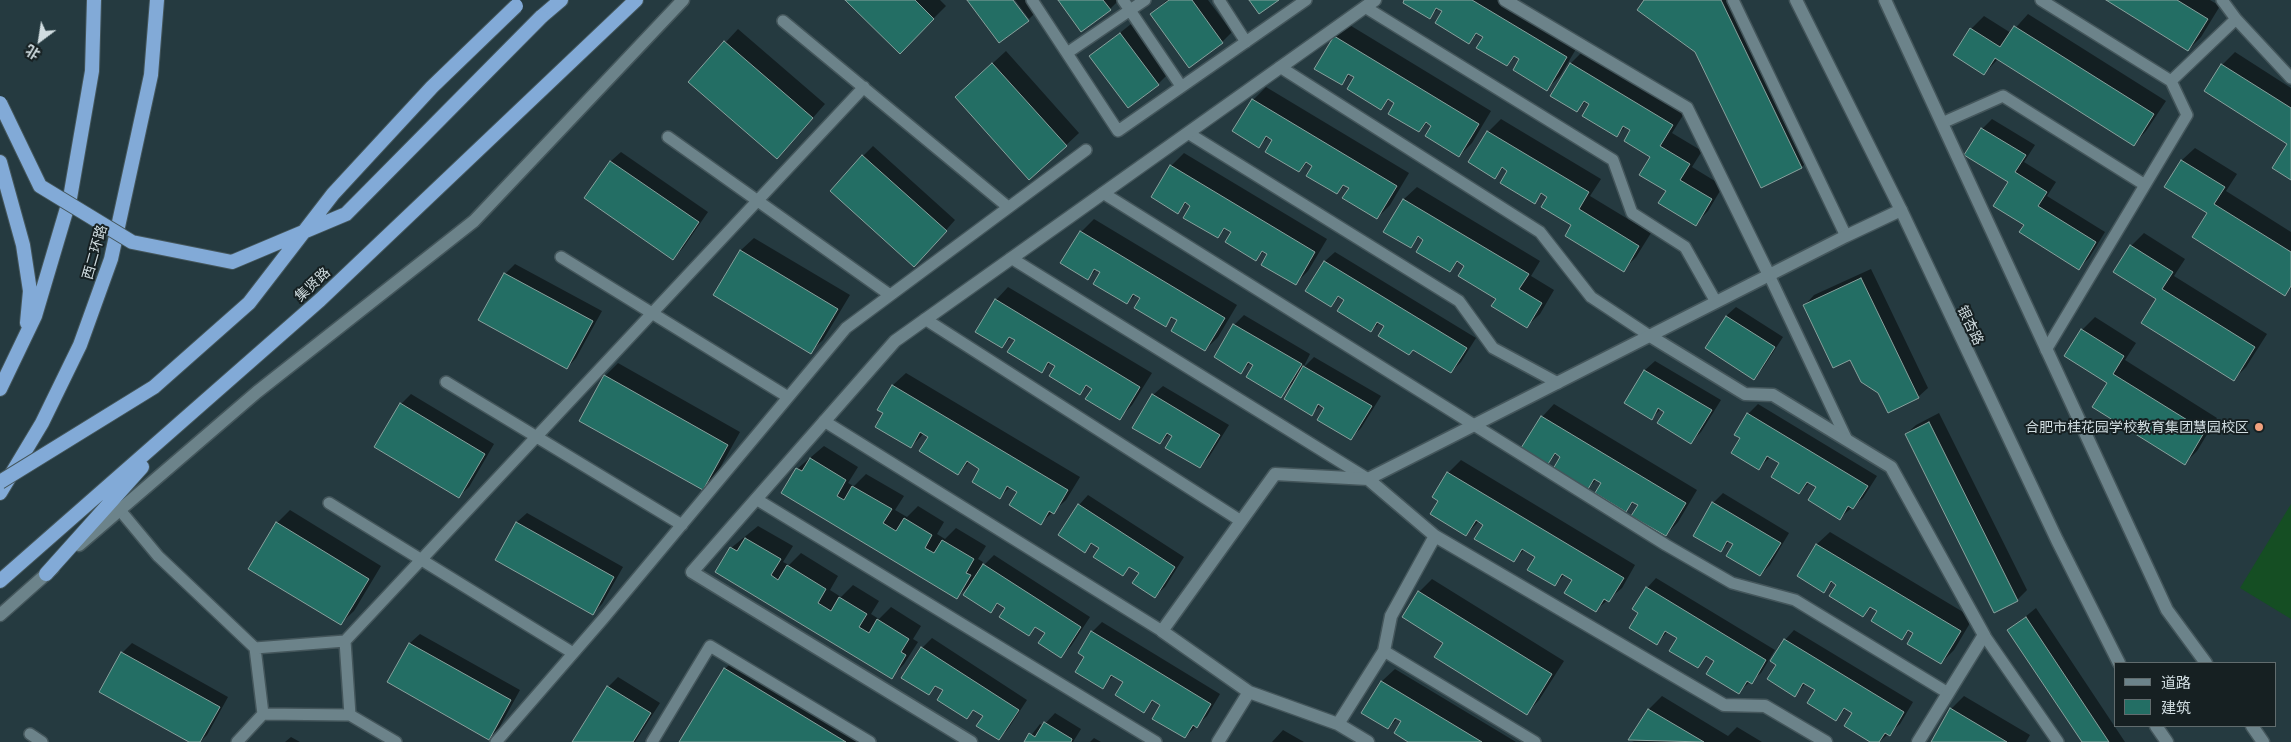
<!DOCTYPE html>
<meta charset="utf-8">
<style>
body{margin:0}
#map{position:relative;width:2291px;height:742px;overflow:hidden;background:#253a40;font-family:Georgia,"Noto Sans SC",serif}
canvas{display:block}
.legend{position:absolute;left:2114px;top:662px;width:162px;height:65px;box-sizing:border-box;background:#162022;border:1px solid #616c6e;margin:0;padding:6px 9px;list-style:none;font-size:15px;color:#d1dde1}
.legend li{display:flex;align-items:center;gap:10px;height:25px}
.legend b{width:25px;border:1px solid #616c6e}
.north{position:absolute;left:15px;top:15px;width:50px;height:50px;-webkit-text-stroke:4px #162022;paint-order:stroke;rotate:211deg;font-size:14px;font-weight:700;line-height:20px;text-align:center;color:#d1dde1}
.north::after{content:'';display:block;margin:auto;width:18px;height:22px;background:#d1dde1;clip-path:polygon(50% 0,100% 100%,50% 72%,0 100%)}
</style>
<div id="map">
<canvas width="2291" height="742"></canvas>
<ul class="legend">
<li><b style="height:6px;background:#6c838a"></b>道路</li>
<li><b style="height:14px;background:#236e64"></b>建筑</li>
</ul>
<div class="north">北</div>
</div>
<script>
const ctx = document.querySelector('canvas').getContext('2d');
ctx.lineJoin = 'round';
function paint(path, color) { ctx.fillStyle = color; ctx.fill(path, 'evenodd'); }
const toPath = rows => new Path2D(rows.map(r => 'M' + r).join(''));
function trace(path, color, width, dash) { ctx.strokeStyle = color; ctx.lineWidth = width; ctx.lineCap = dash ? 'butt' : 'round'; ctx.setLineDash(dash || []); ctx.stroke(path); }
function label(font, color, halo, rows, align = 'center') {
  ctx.font = font + ' Georgia,"Noto Sans SC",serif'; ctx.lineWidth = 4; ctx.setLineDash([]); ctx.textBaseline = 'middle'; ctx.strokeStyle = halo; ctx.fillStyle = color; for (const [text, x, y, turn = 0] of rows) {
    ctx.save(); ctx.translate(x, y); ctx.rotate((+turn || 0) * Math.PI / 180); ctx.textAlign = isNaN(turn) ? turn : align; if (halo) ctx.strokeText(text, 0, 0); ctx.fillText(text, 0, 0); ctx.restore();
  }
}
const green = toPath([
 [2291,504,2291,619,2240,588]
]);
const shadow = toPath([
 [847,0,940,0,946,6,900,52],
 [1015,0,1030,0,1038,10,1029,19],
 [1060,0,1119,0,1110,9],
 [1167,0,1208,0,1232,32,1222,42,1151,14],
 [1406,0,1505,0,1579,44,1560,76,1547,89,1521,59,1516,56,1507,65,1484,37,1478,33,1469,42,1444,11,1439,8,1429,17],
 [1646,0,1735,0,1811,157,1802,167,1761,186,1696,51],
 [2108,0,2210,0,2220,6,2201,37,2188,50],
 [2028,14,2166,101,2146,131,2134,144,1998,59,1984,74,1971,29,1984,16,2011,33],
 [1131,24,1168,74,1158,84,1091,56],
 [1348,24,1491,111,1472,143,1459,156,1433,125,1428,122,1419,131,1396,103,1390,99,1381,108,1356,77,1351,74,1341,84,1335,37],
 [738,29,825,104,789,145,689,82],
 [1006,51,1079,133,1030,179,969,85],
 [1583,51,1685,112,1672,133,1702,151,1692,167,1723,186,1708,211,1695,224,1668,191,1652,156,1632,130,1626,126,1617,135,1586,101,1577,111,1570,64],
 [2235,52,2291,88,2291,179,2289,144,2222,65],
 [1266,87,1409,173,1390,205,1377,218,1350,187,1346,184,1337,193,1314,165,1308,162,1299,171,1274,139,1269,136,1259,146,1253,100],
 [1501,119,1601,179,1590,196,1651,233,1636,257,1623,270,1573,225,1549,197,1543,193,1534,202,1504,167,1495,177,1470,162,1488,132],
 [1992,119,2035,145,2024,162,2056,182,2047,196,2105,232,2089,258,2079,268,2025,225,2009,182,1966,155,1982,129],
 [873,146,955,220,924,255,863,156],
 [2195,148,2237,174,2226,191,2291,232,2291,288,2285,294,2209,213,2166,186,2182,160],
 [621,152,708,212,683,248,673,258,586,198,611,161],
 [1184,153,1327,239,1308,271,1295,284,1269,254,1264,251,1256,259,1233,231,1226,228,1217,237,1192,205,1187,202,1178,212,1171,166],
 [1417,187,1540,261,1531,276,1554,290,1540,314,1527,326,1466,265,1459,261,1450,270,1425,239,1420,236,1411,246,1385,231,1404,199],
 [1094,219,1237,305,1218,337,1205,350,1179,320,1174,317,1165,325,1142,297,1136,294,1127,303,1101,271,1097,269,1088,278,1081,232],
 [2144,233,2185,259,2174,276,2267,334,2246,367,2234,379,2158,298,2131,246],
 [754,238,850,295,823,340,810,352,741,250],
 [1335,252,1476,338,1461,362,1451,372,1380,322,1371,331,1346,299,1340,296,1331,305,1307,291,1325,261],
 [515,264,602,311,576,358,567,368,480,320,505,274],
 [1871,269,1928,388,1918,397,1851,359,1805,305,1814,295],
 [1008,287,1152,373,1132,405,1120,418,1093,388,1088,385,1080,394,1057,366,1051,362,1042,371,1016,340,1012,337,1002,346,996,300],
 [1736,307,1783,337,1763,368,1754,378,1726,316],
 [1244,315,1310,354,1303,368,1314,357,1381,396,1361,428,1351,438,1325,407,1321,405,1311,414,1293,383,1281,396,1251,362,1241,372,1215,357,1234,325],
 [2095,317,2136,343,2125,360,2217,418,2197,451,2184,464,2108,382,2082,330],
 [1655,361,1721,400,1701,432,1691,442,1666,411,1661,409,1652,418,1626,402,1645,370],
 [618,363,740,432,716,475,703,488,605,376],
 [906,373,1080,477,1066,500,1041,523,1018,492,1010,487,1000,497,981,468,970,461,958,473,929,436,924,433,911,447,884,413,878,409,893,385],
 [1163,386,1229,425,1209,457,1199,467,1174,436,1170,433,1160,443,1153,395],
 [411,394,494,444,469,487,459,496,401,404],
 [1554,404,1697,490,1678,522,1666,535,1639,505,1634,502,1626,510,1603,482,1597,479,1588,488,1562,456,1557,453,1548,463,1542,417],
 [1758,404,1877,476,1863,498,1840,518,1818,486,1809,483,1799,493,1780,463,1770,457,1758,469,1741,438,1735,434,1748,414],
 [1939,413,2027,590,2017,600,1906,434,1916,425],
 [824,446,858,467,848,483,854,486,866,474,904,496,895,510,907,517,918,506,944,522,937,534,945,539,956,528,986,546,978,559,983,562,981,568,994,555,1090,617,1071,646,1061,656,1047,633,1037,626,1029,635,1006,607,999,603,991,611,971,584,957,597,797,469],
 [1461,460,1635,565,1622,588,1596,610,1574,579,1565,574,1555,585,1537,556,1525,549,1513,561,1485,524,1479,521,1466,535,1440,501,1448,473],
 [1723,493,1789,533,1770,565,1760,575,1734,544,1730,541,1720,551,1713,503],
 [1088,495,1184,557,1165,587,1155,596,1141,572,1131,566,1123,575,1100,548,1093,543,1085,551,1079,505],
 [290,510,381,566,354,611,341,623,277,523],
 [527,513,623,567,602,604,593,613,497,559,517,522],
 [758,526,793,546,783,562,789,565,801,553,838,576,830,590,841,597,853,585,879,601,871,614,879,619,891,607,921,626,913,639,918,642,904,664,892,677,731,548],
 [1830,532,1973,618,1954,650,1941,663,1915,632,1910,630,1902,638,1878,610,1872,607,1863,616,1838,584,1833,581,1824,591,1798,576,1817,544],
 [1656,578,1775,650,1761,673,1738,692,1716,661,1708,656,1698,667,1678,638,1668,631,1657,643,1640,613,1647,588],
 [1432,579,1564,661,1539,700,1527,713,1445,642,1419,592],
 [2036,608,2125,742,2083,742,2009,630],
 [1102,622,1220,694,1207,716,1185,737,1162,705,1154,700,1144,711,1124,681,1114,675,1102,687,1086,657,1092,632],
 [1794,630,1913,702,1900,724,1879,742,1873,742,1854,713,1846,708,1836,719,1816,689,1806,683,1795,695,1778,664,1785,640],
 [420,634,520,690,499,728,489,738,389,682,410,643],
 [932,638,1027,700,1008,729,999,739,984,715,975,709,967,717,944,690,937,686,929,694,903,677,922,648],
 [132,643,228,697,207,735,200,742,192,742,122,653],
 [735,659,871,742,681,742,725,669],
 [1395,669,1516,742,1410,742,1402,721,1398,718,1388,728,1363,713,1382,681],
 [618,677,660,703,635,742,574,742,608,687],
 [1662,696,1728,736,1737,727,1762,742,1634,742,1630,740,1649,709],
 [1964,696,2030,735,2026,742,1934,742,1951,709],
 [1055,713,1081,729,1073,742,1026,742,1040,724,1043,726],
 [1283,730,1304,742,1272,742],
 [291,737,300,742,285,742],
 [1094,738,1101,742,1090,742]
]);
const building = toPath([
 [845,0,915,0,934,19,900,54,845,0],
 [967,0,1013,0,1029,21,999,43,967,0],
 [1058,0,1103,0,1111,10,1081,32,1058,0],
 [1169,0,1192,0,1223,43,1189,68,1150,14,1169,0],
 [1249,0,1279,0,1259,14,1249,0],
 [1404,0,1472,0,1567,57,1547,91,1513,70,1519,59,1514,56,1507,66,1476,48,1483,37,1476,33,1469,44,1435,23,1442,11,1436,8,1430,19,1403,3,1404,0],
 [1644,0,1721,0,1802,168,1761,188,1695,52,1637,10,1644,0],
 [2106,0,2177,0,2208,19,2188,51,2106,0],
 [2014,26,2154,114,2134,146,1995,58,1984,75,1953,55,1970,28,2000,47,2014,26],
 [1120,33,1159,85,1128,108,1089,56,1120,33],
 [1334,36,1479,124,1459,157,1425,136,1431,126,1426,122,1419,132,1388,114,1394,103,1388,99,1381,110,1347,89,1354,77,1348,74,1342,85,1314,69,1334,36],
 [724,41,813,118,777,159,688,82,724,41],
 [992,63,1067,146,1029,180,955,97,992,63],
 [1570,63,1673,125,1660,146,1690,164,1680,180,1712,199,1696,226,1658,203,1666,191,1639,175,1650,157,1624,141,1630,130,1623,126,1617,137,1582,116,1589,104,1584,101,1577,112,1550,96,1570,63],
 [2221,64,2291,108,2291,180,2272,168,2287,144,2204,91,2221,64],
 [1252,99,1397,186,1377,219,1342,198,1349,188,1343,185,1337,194,1306,176,1312,166,1306,162,1299,172,1265,152,1272,140,1266,136,1259,148,1232,131,1252,99],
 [1981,128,2026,155,2015,172,2047,192,2038,206,2096,242,2079,270,2019,232,2024,225,1993,206,2008,182,1964,155,1981,128],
 [1487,131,1589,192,1579,209,1639,246,1624,272,1565,236,1571,225,1541,207,1547,197,1541,193,1535,204,1500,183,1507,171,1502,167,1495,179,1468,162,1487,131],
 [862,155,947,231,914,267,830,191,862,155],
 [2181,160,2225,187,2214,204,2291,252,2291,286,2285,296,2192,237,2207,213,2164,187,2181,160],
 [610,161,699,222,673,260,584,198,610,161],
 [1170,165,1315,252,1296,285,1261,265,1267,254,1262,251,1256,261,1225,242,1231,232,1224,228,1218,238,1183,218,1190,206,1185,202,1178,214,1151,197,1170,165],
 [1403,199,1529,274,1519,289,1542,303,1527,328,1491,306,1496,299,1458,276,1464,266,1457,261,1450,272,1416,252,1423,240,1418,236,1411,248,1383,232,1403,199],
 [1080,231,1225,318,1205,351,1171,331,1177,320,1171,317,1166,327,1134,308,1140,298,1133,294,1127,304,1093,284,1100,272,1094,269,1088,280,1060,263,1080,231],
 [2130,245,2173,272,2162,289,2255,347,2234,381,2141,323,2156,299,2113,272,2130,245],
 [740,250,838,309,811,354,713,295,740,250],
 [1324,261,1467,348,1451,373,1413,350,1409,355,1378,336,1384,326,1377,322,1371,332,1337,311,1344,300,1338,296,1331,307,1305,291,1324,261],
 [504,273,593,321,567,369,478,320,504,273],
 [1861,278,1919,398,1888,413,1878,393,1861,382,1850,360,1833,368,1803,305,1861,278],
 [995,299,1140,387,1120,420,1085,399,1092,389,1086,385,1080,395,1049,376,1055,366,1048,362,1042,373,1007,352,1015,340,1009,337,1002,348,975,332,995,299],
 [1726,316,1775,347,1754,380,1705,348,1726,316],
 [1233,324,1302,364,1281,398,1246,377,1253,365,1248,362,1241,374,1214,357,1233,324],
 [2081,329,2124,356,2113,374,2205,431,2185,465,2092,407,2107,383,2064,356,2081,329],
 [1303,366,1372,406,1351,440,1317,420,1324,408,1318,404,1312,416,1284,399,1303,366],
 [1644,370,1712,410,1691,444,1657,423,1664,412,1658,408,1652,420,1624,403,1644,370],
 [604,375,728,445,703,490,579,421,604,375],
 [892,385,1068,490,1054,514,1049,511,1041,525,1009,505,1017,492,1007,486,1000,499,972,482,979,469,967,461,958,475,919,451,928,437,920,432,911,448,875,427,883,413,877,410,892,385],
 [1152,394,1220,435,1200,468,1165,448,1172,436,1167,433,1160,444,1132,428,1152,394],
 [400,403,485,454,459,498,374,447,400,403],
 [1747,413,1868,486,1853,509,1848,506,1840,520,1808,500,1816,487,1807,482,1799,494,1771,477,1779,463,1767,456,1759,470,1731,453,1740,438,1734,435,1747,413],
 [1541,416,1686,503,1666,536,1631,516,1638,505,1632,502,1626,512,1595,493,1601,483,1594,479,1588,489,1553,469,1560,457,1555,453,1548,464,1521,448,1541,416],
 [1929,422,2018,601,1994,613,1905,434,1929,422],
 [810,458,846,480,837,496,844,500,852,486,892,509,883,523,896,531,904,518,932,535,925,548,934,553,942,540,974,559,966,573,971,575,957,599,781,493,796,468,802,471,810,458],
 [1447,472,1624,578,1609,602,1604,599,1596,612,1564,593,1572,580,1562,574,1555,586,1527,570,1535,557,1522,549,1514,562,1474,539,1483,525,1476,520,1466,536,1430,514,1438,501,1432,497,1447,472],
 [1712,502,1781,543,1760,576,1726,556,1733,544,1727,541,1721,552,1693,536,1712,502],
 [1078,504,1175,567,1155,598,1132,583,1139,573,1129,567,1123,576,1093,557,1099,548,1091,543,1085,553,1058,535,1078,504],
 [276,522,369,579,341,625,248,569,276,522],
 [516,522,614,577,593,615,495,560,516,522],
 [745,538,781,559,771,575,778,580,787,565,826,589,818,603,831,611,839,597,867,614,859,627,869,633,877,619,909,639,901,652,906,655,892,679,715,572,730,547,737,551,745,538],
 [1816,544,1961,631,1941,664,1907,644,1913,633,1908,630,1902,640,1871,621,1877,611,1870,607,1863,617,1829,596,1836,585,1831,581,1824,593,1797,576,1816,544],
 [983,564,1081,627,1061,658,1038,643,1045,633,1035,627,1029,636,999,617,1005,608,997,603,991,613,963,595,983,564],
 [1646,587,1766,660,1752,684,1747,681,1739,694,1706,674,1714,661,1706,656,1698,668,1669,651,1677,638,1665,631,1657,645,1629,628,1638,613,1632,609,1646,587],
 [1418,591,1552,674,1527,715,1434,657,1443,643,1402,617,1418,591],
 [2026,617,2109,742,2082,742,2007,630,2026,617],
 [1091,631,1211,704,1197,728,1193,725,1185,738,1152,719,1160,705,1152,700,1144,713,1115,695,1123,682,1111,675,1103,689,1075,672,1084,657,1078,653,1091,631],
 [1784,639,1904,712,1890,736,1885,733,1879,742,1870,742,1844,726,1852,713,1844,708,1836,721,1807,703,1815,690,1803,683,1795,697,1767,679,1776,665,1770,661,1784,639],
 [409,643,511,700,489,740,387,682,409,643],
 [921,647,1019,710,999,740,976,726,983,716,973,710,967,719,937,700,943,690,935,686,929,695,901,678,921,647],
 [121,652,220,707,200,742,189,742,99,692,121,652],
 [724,668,846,742,679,742,724,668],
 [1381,681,1482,742,1408,742,1394,733,1401,721,1395,718,1388,729,1361,713,1381,681],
 [607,686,651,713,633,742,572,742,607,686],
 [1950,708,2007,742,1931,742,1950,708],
 [1648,709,1704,742,1628,740,1648,709],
 [1044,722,1072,739,1071,742,1024,742,1029,733,1035,737,1044,722]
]);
const service = toPath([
 [1032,0,1118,131,1306,0],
 [1123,0,1181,86],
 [1219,0,1246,42],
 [1733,0,1846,236],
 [2041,0,2171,81,2187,115,2046,350],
 [2222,0,2236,19,2291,78],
 [1365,7,1613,160,1632,213,1685,247,1716,302],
 [783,21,1008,207],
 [1067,53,1145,0],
 [1280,67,1540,232,1591,297,1650,336],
 [2171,81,2236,19],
 [1942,123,2003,96,2145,185],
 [1188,133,1459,301,1493,348,1558,383],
 [668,137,890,295],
 [1103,193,1666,545,1732,583,1795,600,1948,693],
 [561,257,788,397],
 [1011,258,1368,479],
 [1769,275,1847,440],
 [925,319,1241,521],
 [446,382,682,525],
 [824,421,1162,631],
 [756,499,1156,742],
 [329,503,573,653],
 [119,509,158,556,255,648],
 [1984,635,2058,742],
 [345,641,864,87],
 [1384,651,1535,742],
 [350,715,396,742],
 [30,734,42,742],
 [237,742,263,714,350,715,345,641,255,648,263,714],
 [496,742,603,619,846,328,1086,150],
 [652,742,710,646,870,742]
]);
const minor = toPath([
 [1505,0,1687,108,1769,275],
 [1885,0,2167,610,2206,663],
 [1650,336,1745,394,1773,395,1891,467,1984,635,1918,742],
 [1368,479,1435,536,1724,705,1765,706,1826,742],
 [1249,692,1338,724,1384,651,1391,616,1435,536],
 [1338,724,1368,742],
 [2252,726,2263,742],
 [971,742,692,572,895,341,1375,0],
 [1218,742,1249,692,1162,631,1275,474,1368,479,1846,236,1901,210]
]);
const tertiary = toPath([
 [1796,0,1901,210,2057,540,2119,663],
 [79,545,257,392,474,221,683,0],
 [0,615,53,568],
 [2156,726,2167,742]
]);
const trunk = toPath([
 [541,17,561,0],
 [0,162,23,245,30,291,27,323],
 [0,389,35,316,70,198,92,71,94,0],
 [0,493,42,423,80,345,111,259,151,75,157,0],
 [46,574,142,467],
 [0,581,320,300,636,0]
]);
const trunkBridge = toPath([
 [0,103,40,186,132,242,232,262,346,214,541,17],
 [0,482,154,387,249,303,333,194,432,87,516,6]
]);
const markers = [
 [2259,427,5,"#f2a17e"]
];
const streetNames = [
 ["西二环路",94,252,-74],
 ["集贤路",312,284,-43],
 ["银杏路",1971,325,65]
];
const poiNames = [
 ["合肥市桂花园学校教育集团慧园校区",2249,427]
];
paint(green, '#154e23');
paint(shadow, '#0007');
paint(building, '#236e64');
trace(building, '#88a19d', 1);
trace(service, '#44565b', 14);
trace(minor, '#44565b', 15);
trace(tertiary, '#44565b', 15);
trace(trunk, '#44565b', 16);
trace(service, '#6c838a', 11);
trace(minor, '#6c838a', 12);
trace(tertiary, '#6c838a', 12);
trace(trunk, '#82aad7', 14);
trace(trunkBridge, '#44565b', 16, []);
trace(trunkBridge, '#82aad7', 14);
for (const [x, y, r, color] of markers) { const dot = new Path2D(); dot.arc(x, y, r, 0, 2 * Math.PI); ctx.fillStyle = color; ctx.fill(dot); trace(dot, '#162022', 2); }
label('14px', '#d1dde1', '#162022', streetNames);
label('14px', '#d1dde1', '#162022', poiNames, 'right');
</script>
